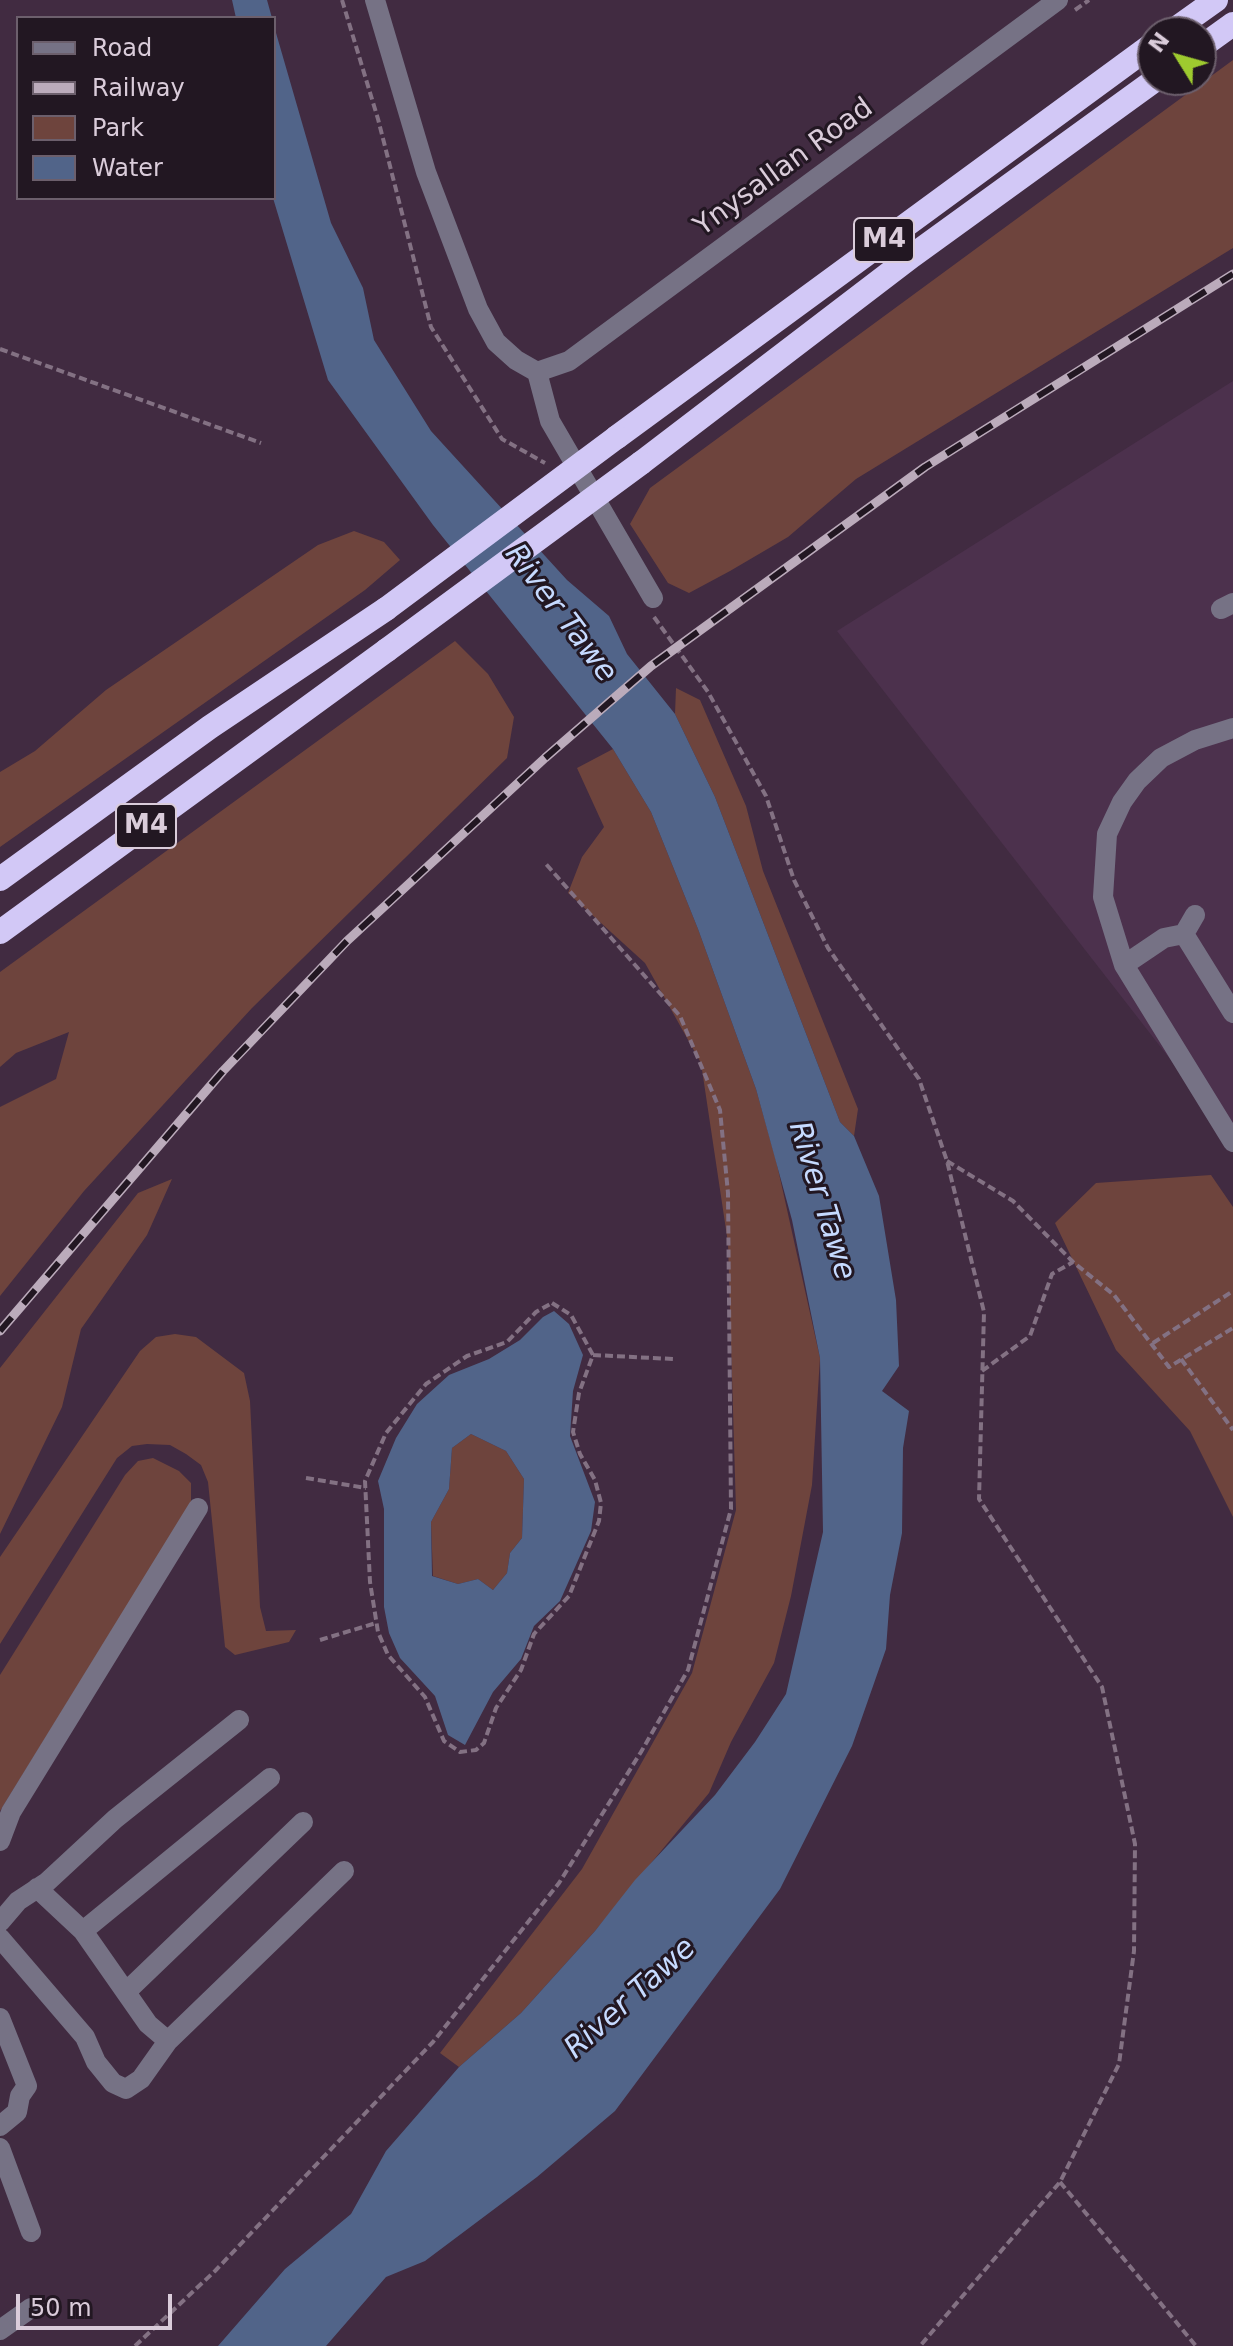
<!DOCTYPE html>
<style>
body{margin:0}
#map{position:relative;width:1233px;height:2346px;overflow:hidden;background:#412b41;font-family:"DejaVu Sans",sans-serif}
canvas{display:block}
.legend{position:absolute;left:16px;top:16px;width:260px;height:184px;box-sizing:border-box;background:#221722;border:2px solid #6c5f6c;margin:0;padding:10px 14px;list-style:none;font-size:24px;color:#daccda}
.legend li{display:flex;align-items:center;gap:16px;height:40px}
.legend b{width:40px;border:2px solid #6c5f6c}
.north{position:absolute;left:1137px;top:16px;width:80px;height:80px;box-sizing:border-box;background:#221722;border:2px solid #6c5f6c;border-radius:50%;rotate:307deg;font-size:22px;font-weight:700;line-height:32px;text-align:center;color:#daccda}
.north::after{content:'';display:block;margin:auto;width:28px;height:36px;background:#9eca2f;clip-path:polygon(50% 0,100% 100%,50% 72%,0 100%)}
.scale{position:absolute;left:16px;top:2294px;width:156px;height:36px;box-sizing:border-box;border:4px solid #daccda;border-top:0;padding-left:10px;font-size:24px;line-height:28px;white-space:nowrap;color:#daccda;-webkit-text-stroke:6px #221722;paint-order:stroke}
</style>
<div id="map">
<canvas width="1233" height="2346"></canvas>
<ul class="legend">
<li><b style="height:10px;background:#767285"></b>Road</li>
<li><b style="height:10px;background:#bbabbb"></b>Railway</li>
<li><b style="height:22px;background:#6e443d"></b>Park</li>
<li><b style="height:22px;background:#516489"></b>Water</li>
</ul>
<div class="north">N</div>
<div class="scale">50 m</div>
</div>
<script>
const ctx = document.querySelector('canvas').getContext('2d');
ctx.lineJoin = 'round';
function paint(path, color) { ctx.fillStyle = color; ctx.fill(path, 'evenodd'); }
const toPath = rows => new Path2D(rows.map(r => 'M' + r).join(''));
function trace(path, color, width, dash) { ctx.strokeStyle = color; ctx.lineWidth = width; ctx.lineCap = dash ? 'butt' : 'round'; ctx.setLineDash(dash || []); ctx.stroke(path); }
function label(font, color, halo, rows, align = 'center') {
  ctx.font = font + ' "DejaVu Sans",sans-serif'; ctx.lineWidth = 6; ctx.setLineDash([]); ctx.textBaseline = 'middle'; ctx.strokeStyle = halo; ctx.fillStyle = color; for (const [text, x, y, turn = 0] of rows) {
    ctx.save(); ctx.translate(x, y); ctx.rotate((+turn || 0) * Math.PI / 180); ctx.textAlign = isNaN(turn) ? turn : align; if (halo) ctx.strokeText(text, 0, 0); ctx.fillText(text, 0, 0); ctx.restore();
  }
}
const built = toPath([
 [1233,381,1233,1140,837,631]
]);
const green = toPath([
 [1233,60,1233,248,856,479,788,537,730,571,689,593,668,583,630,524,650,488],
 [354,531,384,542,400,560,365,590,0,847,0,772,35,751,106,690,318,545],
 [455,641,488,674,514,717,507,758,252,1008,84,1191,0,1296,0,1107,56,1079,69,1032,16,1053,0,1067,0,972],
 [676,688,700,700,746,806,763,871,858,1109,854,1136,840,1122,715,797,675,714],
 [613,749,651,812,698,929,756,1089,776,1160,820,1358,812,1485,791,1596,774,1663,731,1742,709,1793,595,1931,521,2013,459,2067,440,2053,582,1869,692,1673,736,1510,728,1243,701,1063,645,963,568,893,582,857,604,827,577,768],
 [1211,1175,1233,1207,1233,1517,1190,1431,1116,1350,1055,1223,1096,1183],
 [172,1179,147,1235,81,1329,62,1407,0,1534,0,1368,138,1193],
 [175,1334,196,1337,244,1373,250,1401,260,1607,266,1631,296,1630,289,1642,235,1655,225,1647,208,1482,201,1465,186,1454,170,1445,147,1444,132,1446,117,1458,0,1644,0,1557,140,1351,156,1337],
 [471,1434,506,1451,524,1479,522,1538,510,1553,507,1573,493,1590,478,1579,458,1584,433,1576,431,1522,449,1489,452,1448],
 [153,1458,179,1471,191,1483,191,1503,0,1811,0,1675,125,1475,138,1461]
]);
const water = toPath([
 [232,0,267,0,272,18,236,18],
 [274,26,331,223,363,288,374,340,431,431,567,580,609,616,627,654,675,714,715,797,840,1122,854,1136,879,1196,896,1300,899,1366,882,1391,909,1411,903,1448,902,1533,890,1595,886,1649,852,1746,780,1889,615,2111,537,2177,425,2261,386,2277,326,2346,218,2346,285,2269,351,2214,386,2151,459,2067,521,2013,595,1931,635,1880,715,1795,755,1742,786,1694,823,1532,820,1358,792,1220,756,1089,698,929,651,812,613,749,433,525,328,380,273,198],
 [554,1311,569,1324,583,1355,573,1391,570,1436,595,1502,591,1531,560,1601,534,1626,521,1659,493,1692,465,1745,448,1735,435,1696,400,1658,389,1633,384,1607,384,1509,378,1481,396,1438,417,1404,449,1375,489,1359,520,1340,543,1317],
 [471,1434,506,1451,524,1479,522,1538,510,1553,507,1573,493,1590,478,1579,458,1584,432,1576,431,1522,449,1489,452,1448]
]);
const path = toPath([
 [342,0,378,119,431,327,502,439,545,463],
 [1075,10,1089,0],
 [0,349,261,443],
 [654,617,708,692,766,796,794,880,828,948,919,1079,947,1161,984,1312,979,1499,1102,1687,1135,1844,1134,1951,1119,2064,1060,2182,920,2346],
 [947,1161,1013,1201,1073,1262,1114,1295,1169,1367,1233,1328],
 [552,1303,571,1315,593,1355,579,1393,573,1432,580,1454,595,1480,601,1503,599,1521,569,1596,534,1634,521,1670,496,1708,484,1743,476,1750,460,1752,444,1741,425,1697,388,1655,378,1632,370,1582,365,1481,386,1433,426,1384,467,1356,507,1342,536,1312,552,1303],
 [1153,1343,1233,1291],
 [593,1355,673,1359],
 [1181,1359,1233,1430],
 [982,1371,1030,1336,1052,1274,1073,1262],
 [306,1478,366,1488],
 [320,1640,376,1623],
 [1060,2182,1196,2346],
 [135,2346,215,2271,433,2042,559,1883,641,1752,688,1670,731,1509,728,1193,720,1110,680,1016,546,864]
]);
const minor = toPath([
 [375,0,426,172,478,309,496,342,516,360,537,372,550,421,653,598],
 [537,372,569,361,1058,0],
 [1221,609,1233,603],
 [1233,728,1195,740,1161,758,1137,781,1122,802,1107,834,1103,897,1124,965,1233,1142],
 [1184,934,1233,1013],
 [1124,965,1164,938,1184,934,1195,915],
 [0,1841,11,1812,198,1508],
 [37,1888,83,1931,148,2024,168,2041],
 [0,1922,18,1901,47,1882,115,1819,239,1720],
 [83,1931,270,1778],
 [0,1938,85,2037,96,2062,113,2083,126,2089,141,2079,168,2041,344,1871],
 [127,1991,303,1822],
 [0,2018,27,2086,20,2096,17,2112,0,2126],
 [0,2148,31,2232],
 [0,2330,31,2308]
]);
const highway = toPath([
 [1171,32,1216,0],
 [1201,47,1233,24],
 [617,437,1153,44],
 [641,463,912,256,1155,80],
 [0,879,210,727,386,609],
 [0,932,387,650]
]);
const rail = toPath([
 [0,1331,223,1071,347,941,545,758,651,666,925,467,1233,274]
]);
const highwayBridge = toPath([
 [386,609,617,437],
 [387,650,641,463]
]);
const shields = [
 [884,240,60],
 [146,826,60]
];
const shieldNames = [
 ["M4",884,240],
 ["M4",146,826]
];
const streetNames = [
 ["Ynysallan Road",784,168,-36]
];
const waterNames = [
 ["River Tawe",560,614,53],
 ["River Tawe",821,1201,73],
 ["River Tawe",631,1999,-42]
];
paint(built, '#4c314d');
paint(green, '#6e443d');
paint(water, '#516489');
trace(path, '#837183', 4, [8, 4]);
trace(minor, '#767285', 20);
trace(highway, '#d2c8f6', 24);
trace(rail, '#bbabbb', 9);
trace(rail, '#221722', 6, [18]);
trace(highwayBridge, '#d2c8f6', 24);
for (const [x, y, w] of shields) { const box = new Path2D(); box.roundRect(x - w / 2, y - 22, w, 44, 6); ctx.fillStyle = '#221722'; ctx.fill(box); trace(box, '#daccda', 2); }
label('bold 26px', '#daccda', null, shieldNames);
label('28px', '#daccda', '#221722', streetNames);
label('italic 30px', '#c6daff', '#221722', waterNames);
</script>
